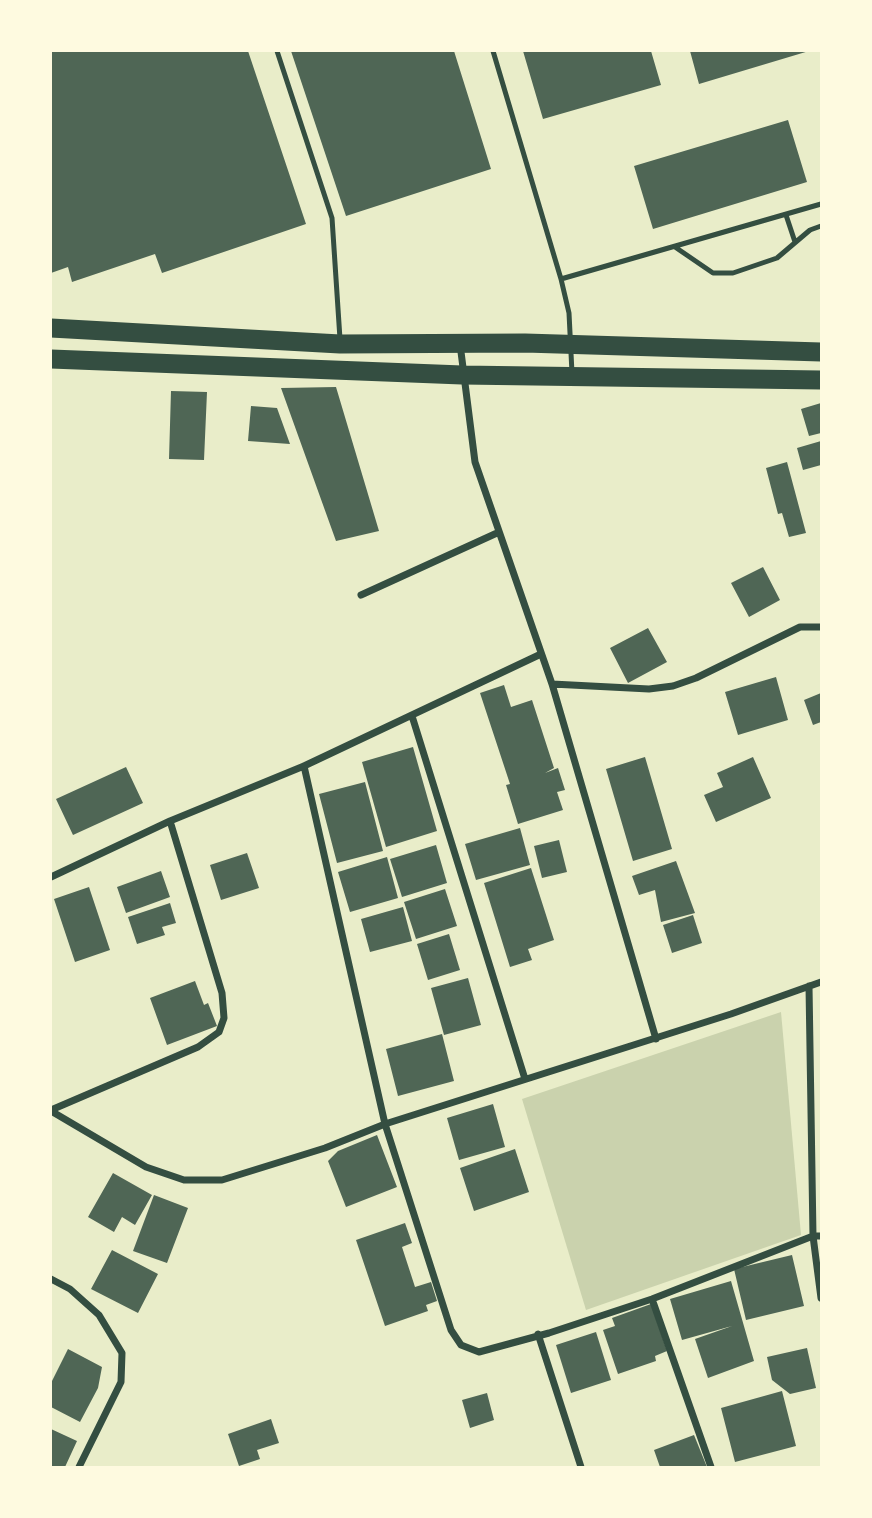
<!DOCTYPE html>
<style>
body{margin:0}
#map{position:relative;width:872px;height:1518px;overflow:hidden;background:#e9edc9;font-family:Helvetica,sans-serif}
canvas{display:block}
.frame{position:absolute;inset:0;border:52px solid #fefae0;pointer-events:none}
</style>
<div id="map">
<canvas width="872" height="1518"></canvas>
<div class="frame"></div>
</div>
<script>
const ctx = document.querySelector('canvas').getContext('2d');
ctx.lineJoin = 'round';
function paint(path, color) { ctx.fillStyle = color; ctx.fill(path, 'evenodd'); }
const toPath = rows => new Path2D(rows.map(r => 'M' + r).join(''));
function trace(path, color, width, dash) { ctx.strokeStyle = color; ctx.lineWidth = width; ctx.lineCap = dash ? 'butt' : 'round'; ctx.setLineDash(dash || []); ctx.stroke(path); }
const green = toPath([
 [781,1012,801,1235,586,1310,522,1099]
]);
const building = toPath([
 [51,51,248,51,306,224,162,273,155,254,72,282,68,267,51,273],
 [291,51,454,51,491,169,346,216],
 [523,51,651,51,661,85,543,119],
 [690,51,809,51,699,84],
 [788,120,807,182,653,229,634,166],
 [336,387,379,531,336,541,281,388],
 [171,391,207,392,204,460,169,459],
 [821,403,821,433,809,436,801,409],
 [251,406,277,408,290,444,248,441],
 [821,441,821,465,803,470,797,448],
 [787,462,806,533,789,537,782,513,778,514,766,468],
 [763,567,780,600,749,617,731,583],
 [648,628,667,662,628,683,610,648],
 [776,677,788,720,738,735,725,692],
 [504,685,511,707,532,700,554,768,545,773,558,768,565,790,557,792,563,810,518,824,506,785,510,784,480,693],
 [821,693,821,722,813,725,804,700],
 [413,747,437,831,386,847,362,762],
 [645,757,672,849,633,861,606,769],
 [753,757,771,798,716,822,704,795,723,787,717,773],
 [126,767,143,803,73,835,56,799],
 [365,782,383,851,337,863,319,794],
 [520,828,530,865,476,880,465,844],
 [559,840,567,872,542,878,534,846],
 [436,845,447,883,402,897,390,859],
 [247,853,259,888,221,900,210,865],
 [387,857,398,898,350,912,338,872],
 [676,861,695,913,661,922,655,890,639,895,632,876],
 [531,868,554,940,528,949,532,960,510,967,484,883],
 [161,871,170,897,126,913,117,887],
 [89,887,110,950,75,962,54,899],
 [445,889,457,926,416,939,404,902],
 [170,903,176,923,162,927,165,935,137,944,128,917],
 [403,907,412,941,370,952,361,919],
 [693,915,702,943,672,953,663,925],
 [449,934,460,970,428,980,417,944],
 [468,978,481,1025,444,1035,431,988],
 [195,981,204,1005,208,1003,217,1026,167,1045,150,998],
 [442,1034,454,1081,398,1096,386,1049],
 [493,1104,505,1147,459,1160,447,1118],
 [377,1135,397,1187,346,1207,328,1161,338,1151],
 [515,1149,529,1192,474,1211,460,1168],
 [113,1173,152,1195,135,1225,122,1217,114,1232,88,1217],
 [154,1195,188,1208,167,1263,133,1251],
 [405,1223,412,1243,402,1247,415,1287,431,1282,437,1301,426,1305,428,1311,385,1326,356,1240],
 [112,1250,158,1274,138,1313,91,1289],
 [792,1255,804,1306,746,1320,734,1269],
 [731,1281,754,1361,708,1378,695,1339,732,1326,682,1340,670,1299],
 [651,1304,667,1351,655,1356,656,1361,618,1374,603,1330,615,1326,612,1318],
 [596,1332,611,1380,571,1393,556,1345],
 [807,1348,816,1388,790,1394,772,1380,767,1357],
 [68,1349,102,1367,98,1388,80,1422,51,1407,51,1383],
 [782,1391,796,1446,735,1462,721,1408],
 [487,1393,494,1420,470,1428,462,1400],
 [271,1419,279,1443,257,1450,260,1459,239,1466,228,1434],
 [51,1429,77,1441,65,1467,51,1467],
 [694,1435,707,1467,660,1467,654,1450]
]);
const service = toPath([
 [277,51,332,218,340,339],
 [493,51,561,279,821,204],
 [786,215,795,242],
 [675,247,713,273,733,273,777,258,810,230,821,226],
 [561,279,569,313,572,373]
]);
const minor = toPath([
 [460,344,475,462,552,684,656,1039],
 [361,595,497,533],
 [552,684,649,689,673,686,696,678,800,627,821,627],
 [412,716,525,1079],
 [304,766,385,1124,451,1330,461,1345,479,1352,549,1333,652,1299,813,1236,821,1236],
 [51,877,170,821,304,766,541,654],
 [809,986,813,1236,821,1298],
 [51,1110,198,1047,219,1032,224,1018,222,993,170,821],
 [51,1111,146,1167,184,1180,222,1180,325,1148,385,1124,731,1014,821,982],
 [51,1279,70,1289,99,1315,122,1353,121,1382,79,1467],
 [652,1299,711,1467],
 [538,1334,581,1467]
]);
const trunk = toPath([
 [51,328,340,344,525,343,821,352],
 [51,359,462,375,821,380]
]);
paint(green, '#cad2ad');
paint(building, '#4f6655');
trace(service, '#344e41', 5);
trace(minor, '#344e41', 7);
trace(trunk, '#344e41', 19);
</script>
